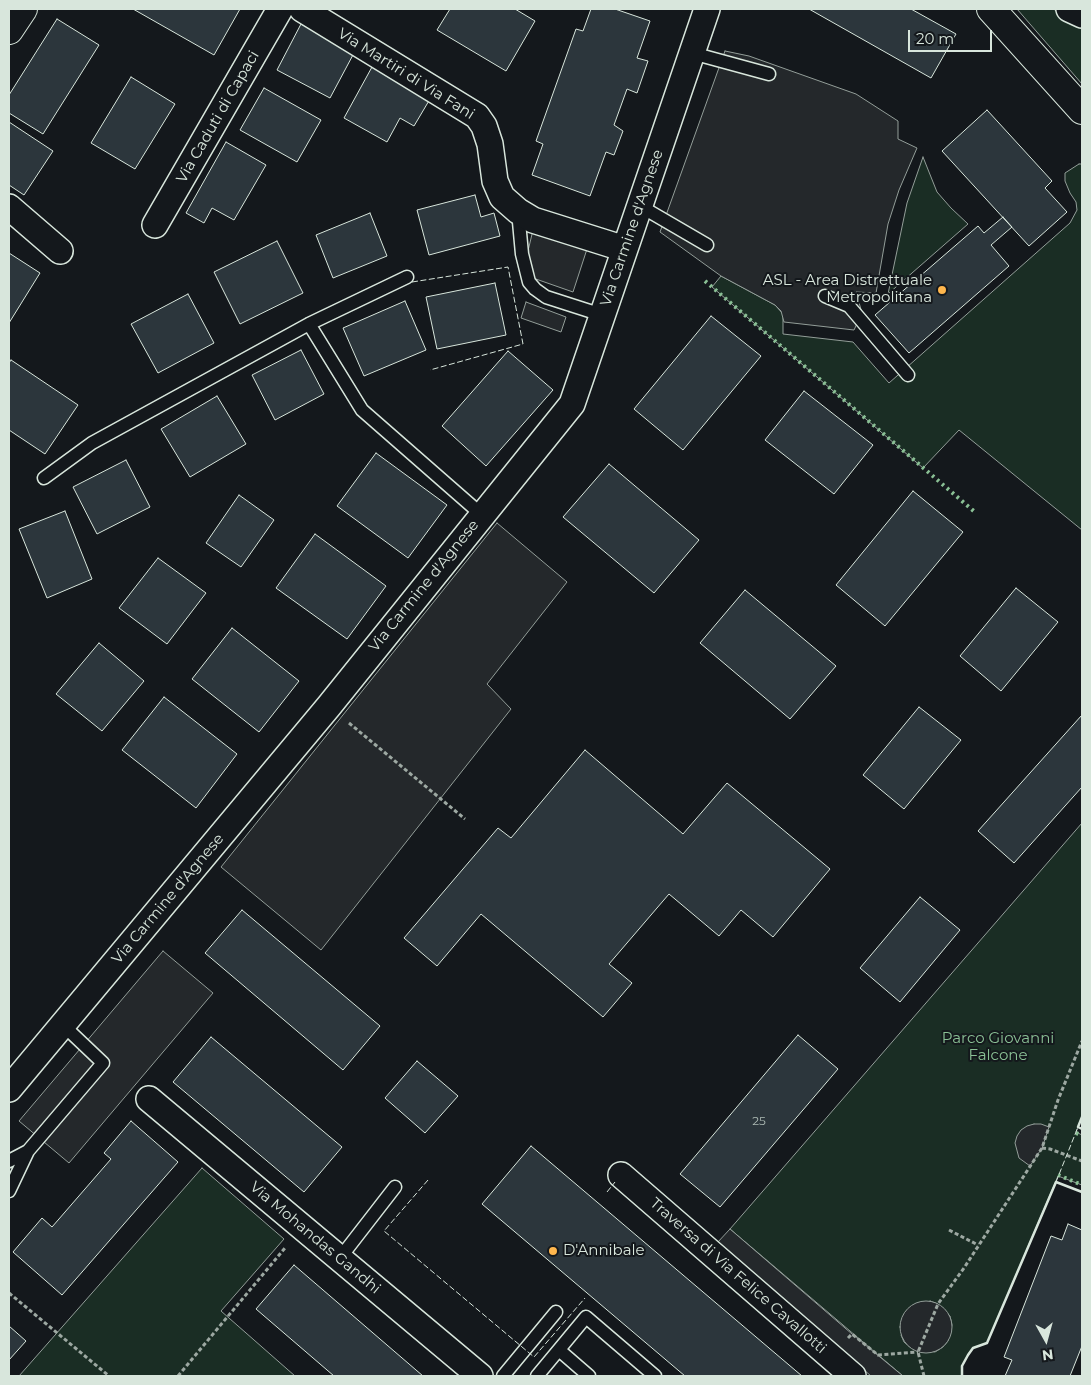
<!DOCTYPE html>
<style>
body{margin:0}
#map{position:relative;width:1091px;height:1385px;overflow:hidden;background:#14181c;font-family:Montserrat,sans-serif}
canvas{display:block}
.frame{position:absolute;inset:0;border:10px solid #d8e6dc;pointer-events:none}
.north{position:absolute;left:1021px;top:1315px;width:50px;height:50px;-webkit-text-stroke:4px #14181c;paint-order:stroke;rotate:173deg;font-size:14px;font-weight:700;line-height:20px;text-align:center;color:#d8e6dc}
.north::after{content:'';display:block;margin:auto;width:18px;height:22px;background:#d8e6dc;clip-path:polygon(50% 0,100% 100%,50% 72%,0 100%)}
.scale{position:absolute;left:908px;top:30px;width:84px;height:22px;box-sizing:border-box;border:2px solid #d8e6dc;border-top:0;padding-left:6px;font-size:15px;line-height:18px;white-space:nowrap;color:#d8e6dc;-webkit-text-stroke:4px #14181c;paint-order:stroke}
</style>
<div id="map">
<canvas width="1091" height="1385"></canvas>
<div class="frame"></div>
<div class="north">N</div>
<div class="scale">20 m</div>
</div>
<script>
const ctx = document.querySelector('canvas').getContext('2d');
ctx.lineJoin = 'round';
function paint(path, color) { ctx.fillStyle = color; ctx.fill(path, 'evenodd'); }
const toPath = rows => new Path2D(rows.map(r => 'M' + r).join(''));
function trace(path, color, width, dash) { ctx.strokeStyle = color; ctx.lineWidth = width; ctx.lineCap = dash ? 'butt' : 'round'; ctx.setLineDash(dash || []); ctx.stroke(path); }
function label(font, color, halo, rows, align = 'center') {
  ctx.font = font + ' Montserrat,sans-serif'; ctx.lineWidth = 4; ctx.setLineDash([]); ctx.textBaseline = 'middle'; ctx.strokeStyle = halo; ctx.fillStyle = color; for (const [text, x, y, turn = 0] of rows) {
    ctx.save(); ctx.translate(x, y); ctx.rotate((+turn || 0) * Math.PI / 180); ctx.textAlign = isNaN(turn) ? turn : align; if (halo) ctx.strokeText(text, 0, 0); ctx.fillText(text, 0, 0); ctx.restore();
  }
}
const green = toPath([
 [1017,9,1053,9,1082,23,1082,84,1017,9],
 [923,157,937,192,951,208,968,224,888,294,907,203,923,157],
 [1079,164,1082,164,1082,530,959,430,923,468,712,287,721,276,775,305,783,314,783,334,853,342,889,383,1070,223,1077,210,1076,202,1070,193,1065,181,1065,173,1079,164],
 [1082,823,1082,1117,1076,1132,1082,1135,1082,1185,1058,1176,987,1343,973,1348,968,1355,962,1366,962,1376,903,1376,730,1229,1082,823],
 [930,1301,938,1304,950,1316,952,1325,948,1341,943,1347,935,1352,911,1348,904,1342,901,1335,930,1301],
 [202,1168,284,1239,221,1311,295,1376,19,1376,202,1168]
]);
const parking = toPath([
 [725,51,749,56,856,94,898,121,898,139,917,148,899,190,888,224,876,293,856,292,862,313,854,330,784,322,781,311,775,305,721,276,660,232,725,51],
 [533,230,587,249,573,292,533,278,528,251,533,230],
 [526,302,566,317,561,332,521,318,526,302],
 [497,523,567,582,487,684,511,709,321,950,221,867,497,523],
 [163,951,213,993,69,1163,19,1121,163,951],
 [1034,1124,1041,1124,1049,1127,1042,1148,1030,1166,1019,1158,1015,1143,1017,1136,1021,1130,1027,1126,1034,1124],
 [730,1229,852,1334,903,1376,871,1376,717,1243,730,1229],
 '900 1327a26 26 0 1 1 52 0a26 26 0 1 1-52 0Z'
]);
const building = toPath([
 [133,9,240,9,214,55,133,9],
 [450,9,515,9,535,21,506,71,437,30,450,9],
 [591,9,615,9,650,21,637,58,648,61,637,93,627,89,614,125,623,131,614,155,606,152,590,196,532,175,543,144,536,141,576,29,583,31,591,9],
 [809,9,911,9,956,34,931,78,809,9],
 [57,19,99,45,43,134,9,113,9,95,57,19],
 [301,24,354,53,330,98,277,70,301,24],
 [372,67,430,99,414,126,400,118,387,142,344,118,372,67],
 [131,77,175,104,135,169,91,143,131,77],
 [264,88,321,120,297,162,240,130,264,88],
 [987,110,1052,181,1045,188,1067,212,1029,246,942,151,987,110],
 [9,122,53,151,24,195,9,185,9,122],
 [226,142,266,165,234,220,212,208,204,223,186,213,226,142],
 [475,195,481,217,494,213,500,236,429,255,417,210,475,195],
 [370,213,387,256,333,278,316,235,370,213],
 [1003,217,1012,227,991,245,1009,266,909,353,875,315,978,226,984,233,1003,217],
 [277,241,303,293,240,324,214,272,277,241],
 [9,253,40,273,9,323,9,253],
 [495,283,506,335,437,349,426,297,495,283],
 [188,294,214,343,158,373,131,324,188,294],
 [405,301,426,350,364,376,343,328,405,301],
 [711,316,761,356,683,450,634,409,711,316],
 [301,350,324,394,275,420,252,375,301,350],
 [508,351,553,390,486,466,442,426,508,351],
 [11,360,78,405,45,454,9,430,9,363,11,360],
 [804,391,873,445,834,494,765,440,804,391],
 [217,396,246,444,190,477,161,429,217,396],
 [376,453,447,505,408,558,337,506,376,453],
 [126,460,150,507,97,534,73,487,126,460],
 [609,464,699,540,654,593,563,517,609,464],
 [913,491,963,532,885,626,836,585,913,491],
 [239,495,274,520,241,567,206,543,239,495],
 [65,511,92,579,47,598,19,529,65,511],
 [315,534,386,586,347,639,276,588,315,534],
 [158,558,206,593,167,644,119,608,158,558],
 [1016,588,1058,622,1001,691,960,656,1016,588],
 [745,590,836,666,790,719,700,643,745,590],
 [232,628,299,681,259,732,192,679,232,628],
 [99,643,144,681,102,731,56,694,99,643],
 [164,697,237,754,196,808,122,750,164,697],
 [919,707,961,740,904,809,863,775,919,707],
 [1082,715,1082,787,1014,863,978,831,1082,715],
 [585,750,683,834,727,783,830,869,773,937,741,910,719,936,669,894,609,964,632,983,603,1017,481,914,437,966,404,938,498,828,511,838,585,750],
 [920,897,960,930,900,1002,860,968,920,897],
 [242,910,380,1026,343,1070,205,953,242,910],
 [798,1035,838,1069,720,1207,680,1174,798,1035],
 [211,1037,342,1147,304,1192,173,1082,211,1037],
 [417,1061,458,1096,425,1133,385,1098,417,1061],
 [131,1121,178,1162,62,1295,13,1252,42,1218,52,1227,111,1159,104,1153,131,1121],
 [531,1146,802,1376,685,1376,482,1204,531,1146],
 [1068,1224,1082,1230,1082,1346,1070,1376,1005,1376,1012,1360,1004,1357,1051,1236,1062,1240,1068,1224],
 [294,1265,423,1376,334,1376,256,1309,294,1265],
 [9,1326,26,1341,9,1360,9,1326]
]);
const path = toPath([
 [349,723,465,819],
 [1042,1148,1050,1149,1082,1161],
 [949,1230,978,1245],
 [9,1293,109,1376],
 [848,1338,852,1334,878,1355,918,1352],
 [178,1376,285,1248],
 [924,1376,918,1352,938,1304,964,1268,1042,1148,1058,1100,1082,1041]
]);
const lane = toPath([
 [692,53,769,74],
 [640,206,707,245],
 [518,211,522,254,529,282,535,289,546,297,602,315],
 [825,296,849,306,908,375],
 [309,324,362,410,482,515],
 [44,478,92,443,309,324,407,277],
 [9,1161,28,1151],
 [9,1191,28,1151,103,1063,63,1025],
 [340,1258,395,1187],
 [559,1350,589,1376],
 [503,1376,556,1312],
 [537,1376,586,1317,655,1376]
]);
const street = toPath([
 [302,9,477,116,484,126,490,144,495,181,502,197,518,211,533,220,625,249],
 [1069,9,1082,15],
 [9,207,60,251],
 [155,225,280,9],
 [9,1089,329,706,572,404,707,9],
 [149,1099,480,1376],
 [621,1175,853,1376]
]);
const secondary = toPath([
 [991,9,1082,110]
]);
const primary = toPath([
 [9,30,23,9]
]);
const hedge = toPath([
 [705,281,976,513],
 [1076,1133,1082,1135],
 [1058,1175,1082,1185]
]);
const fence = toPath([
 [412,282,508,267,523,344,430,370],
 [428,1180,384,1231,534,1357,585,1298],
 [1056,1182,1078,1127],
 [607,1192,615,1182]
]);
const wall = toPath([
 [1082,1117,1078,1127,1082,1129],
 [962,1376,962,1366,968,1355,973,1348,987,1343,1056,1182,1082,1192]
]);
const markers = [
 [942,290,5,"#ffb74d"],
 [553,1251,5,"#ffb74d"]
];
const numberNames = [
 ["25",759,1121]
];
const streetNames = [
 ["Via Martiri di Via Fani",406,74,32],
 ["Via Caduti di Capaci",218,117,-60],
 ["Via Carmine d'Agnese",632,228,-71],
 ["Via Carmine d'Agnese",424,586,-51],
 ["Via Carmine d'Agnese",168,899,-50],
 ["Via Mohandas Gandhi",315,1238,40],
 ["Traversa di Via Felice Cavallotti",738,1276,41]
];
const poiNames = [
 ["ASL - Area Distrettuale",932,281],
 ["Metropolitana",932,298],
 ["D'Annibale",563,1251,"left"]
];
const parkNames = [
 ["Parco Giovanni",998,1039],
 ["Falcone",998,1056]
];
paint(green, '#1a2d24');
trace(green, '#939e99', 1);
paint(parking, '#24282b');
trace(parking, '#939e99', 1);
paint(building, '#2c363c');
trace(building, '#d8e6dc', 1);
trace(lane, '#d8e6dc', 15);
trace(street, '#d8e6dc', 28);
trace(secondary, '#d8e6dc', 30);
trace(primary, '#d8e6dc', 30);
trace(path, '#9da8a2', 3, [4, 2.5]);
trace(lane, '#14181c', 12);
trace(street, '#14181c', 25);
trace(secondary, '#14181c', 28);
trace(primary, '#14181c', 28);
trace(hedge, '#8ac095', 4, [2.5, 4]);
trace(fence, '#d8e6dc', 1, [6, 2.5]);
trace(wall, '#d8e6dc', 2.5);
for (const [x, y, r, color] of markers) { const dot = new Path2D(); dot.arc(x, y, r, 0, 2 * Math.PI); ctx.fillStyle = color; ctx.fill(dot); trace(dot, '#14181c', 2); }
label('12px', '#adbab4', null, numberNames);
label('15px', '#d8e6dc', '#14181c', streetNames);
label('15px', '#d8e6dc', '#14181c', poiNames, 'right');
label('15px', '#8ac095', '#14181c', parkNames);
</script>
